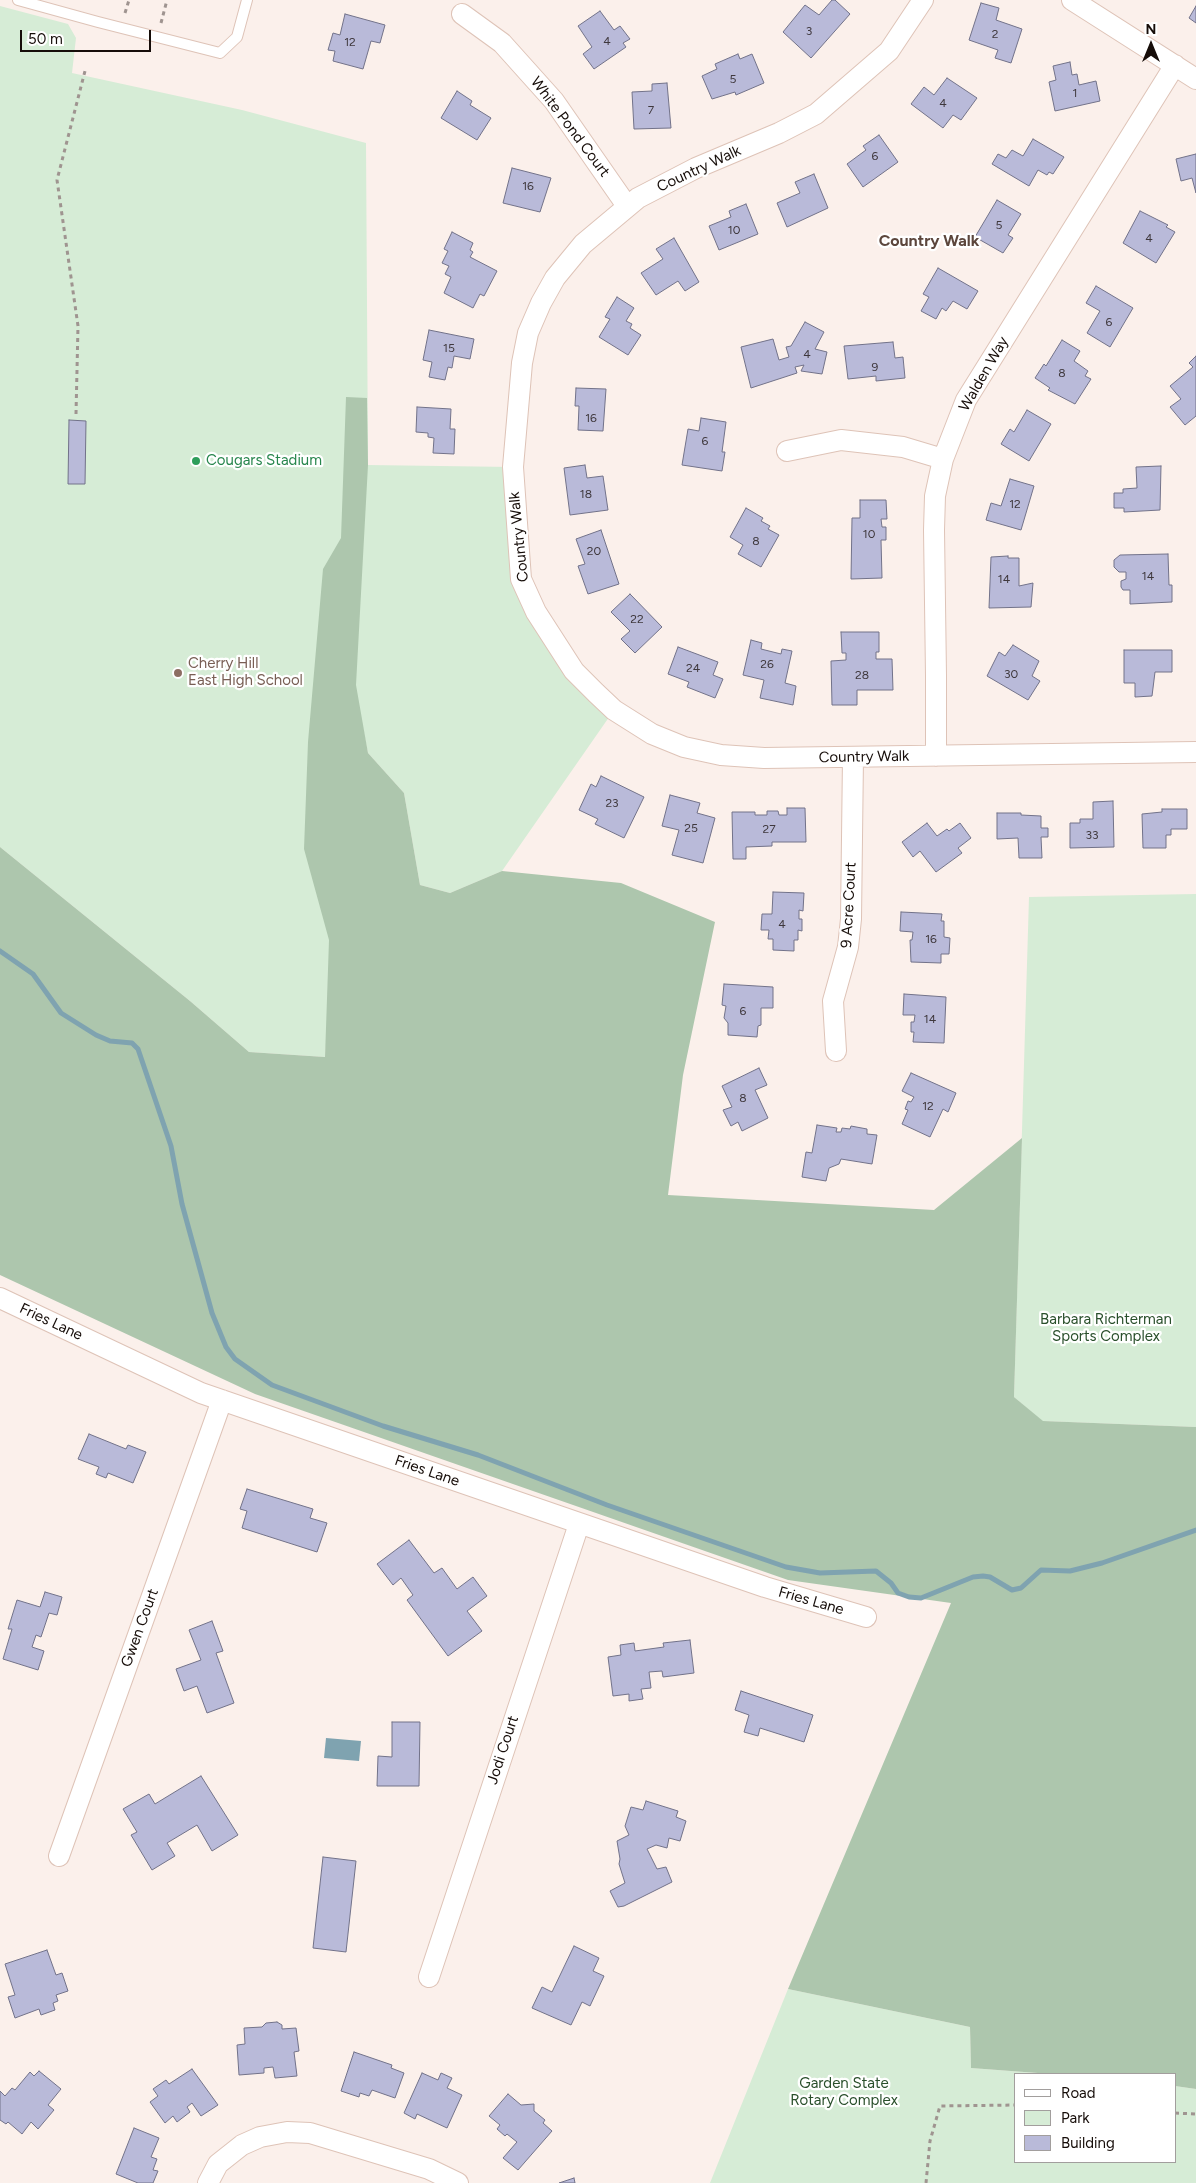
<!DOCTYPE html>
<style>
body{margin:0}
#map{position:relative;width:1196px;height:2183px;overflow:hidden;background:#fbf0eb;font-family:Figtree,sans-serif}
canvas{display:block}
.legend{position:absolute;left:1014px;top:2073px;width:162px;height:90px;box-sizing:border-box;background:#fff;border:1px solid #a29e9d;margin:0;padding:6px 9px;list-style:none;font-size:15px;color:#160d09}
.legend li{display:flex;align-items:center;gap:10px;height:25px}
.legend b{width:25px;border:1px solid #a29e9d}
.north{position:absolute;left:1126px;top:20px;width:50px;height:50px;-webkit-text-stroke:4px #fff;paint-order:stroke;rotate:0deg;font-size:14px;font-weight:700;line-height:20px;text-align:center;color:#160d09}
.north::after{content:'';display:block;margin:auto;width:18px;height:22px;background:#160d09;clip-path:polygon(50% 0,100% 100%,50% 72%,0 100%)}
.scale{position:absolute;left:20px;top:30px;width:131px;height:22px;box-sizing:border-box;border:2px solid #160d09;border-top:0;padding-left:6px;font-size:15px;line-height:18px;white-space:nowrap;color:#160d09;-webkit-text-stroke:4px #fff;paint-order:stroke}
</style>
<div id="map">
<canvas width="1196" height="2183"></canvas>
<ul class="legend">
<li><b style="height:6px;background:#fff"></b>Road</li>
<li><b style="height:14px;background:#d6ecd6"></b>Park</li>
<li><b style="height:14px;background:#b9bad9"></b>Building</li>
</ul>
<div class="north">N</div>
<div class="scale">50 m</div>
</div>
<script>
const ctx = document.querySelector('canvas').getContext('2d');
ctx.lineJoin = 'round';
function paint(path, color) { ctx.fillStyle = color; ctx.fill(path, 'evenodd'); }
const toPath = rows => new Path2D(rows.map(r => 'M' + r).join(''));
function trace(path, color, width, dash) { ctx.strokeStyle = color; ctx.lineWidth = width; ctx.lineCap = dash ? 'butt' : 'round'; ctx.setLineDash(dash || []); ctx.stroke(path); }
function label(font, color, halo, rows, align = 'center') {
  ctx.font = font + ' Figtree,sans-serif'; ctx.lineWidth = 4.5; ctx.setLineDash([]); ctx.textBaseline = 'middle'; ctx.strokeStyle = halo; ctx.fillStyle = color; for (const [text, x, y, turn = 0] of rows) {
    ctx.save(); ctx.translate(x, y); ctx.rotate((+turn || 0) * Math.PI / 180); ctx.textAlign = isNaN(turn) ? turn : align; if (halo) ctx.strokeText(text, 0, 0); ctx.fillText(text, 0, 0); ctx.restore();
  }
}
const green = toPath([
 [0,6,68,24,76,38,72,73,242,110,366,143,368,465,513,467,536,612,614,710,502,871,450,893,420,885,404,793,368,753,355,688,325,1057,249,1052,190,1001,0,847],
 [1196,894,1196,1427,1042,1421,1014,1397,1029,897],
 [788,1989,970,2027,971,2068,1051,2074,1015,2074,1015,2162,1175,2162,1175,2086,1196,2089,1196,2183,710,2183]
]);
const forest = toPath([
 [346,397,367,398,368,465,356,685,368,753,404,793,420,885,450,893,502,871,621,883,715,922,683,1075,668,1195,934,1210,1022,1138,1014,1397,1043,1421,1196,1427,1196,2089,1175,2086,1175,2074,1051,2074,971,2068,970,2027,788,1989,951,1603,788,1580,255,1394,0,1275,0,847,190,1001,249,1052,325,1057,329,940,304,849,308,742,323,569,341,538]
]);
const water = toPath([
 [326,1738,361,1741,359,1761,324,1758]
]);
const stream = toPath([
 [0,951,33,974,61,1013,96,1035,110,1041,132,1043,138,1049,171,1146,182,1204,212,1313,226,1347,235,1359,272,1385,383,1426,478,1455,607,1505,786,1567,820,1573,876,1571,891,1583,898,1593,909,1597,921,1598,973,1577,983,1576,990,1577,1012,1590,1021,1588,1041,1570,1070,1571,1102,1563,1196,1530]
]);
const building = toPath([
 [832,0,835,0,850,14,811,58,783,32,805,5,819,15,832,0],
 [981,3,999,8,996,20,1022,29,1011,63,995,58,998,50,969,40,981,3],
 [1196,6,1196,23,1189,18,1196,6],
 [600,11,614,30,620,26,630,39,623,43,626,47,594,69,583,54,592,47,578,26,600,11],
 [345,14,385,25,380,43,371,41,363,69,333,61,335,51,328,50,333,33,340,35,345,14],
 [738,54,740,59,752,54,764,83,736,95,735,92,712,99,702,76,717,69,715,64,738,54],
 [1070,62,1072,75,1077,74,1079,85,1096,81,1100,101,1055,111,1049,82,1056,80,1053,66,1070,62],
 [947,78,977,98,961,120,953,115,943,128,911,104,924,87,934,95,947,78],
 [667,83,671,128,634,129,632,92,652,91,652,84,667,83],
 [457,91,472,101,470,105,491,118,477,140,441,118,457,91],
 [879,135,898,162,863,187,847,164,866,150,863,146,879,135],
 [1033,139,1064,157,1053,174,1049,172,1047,175,1038,170,1029,186,992,164,998,154,1006,158,1012,150,1023,156,1033,139],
 [1196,154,1196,193,1192,178,1181,181,1176,159,1196,154],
 [512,168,551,178,540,212,503,203,512,168],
 [814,174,828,208,787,227,777,203,800,193,795,182,814,174],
 [997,200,1021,214,1008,235,1013,238,1003,253,975,237,997,200],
 [746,204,758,234,719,250,709,226,731,217,729,211,746,204],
 [1140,211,1168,225,1166,227,1175,232,1156,263,1123,243,1140,211],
 [452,232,473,243,470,250,473,252,470,257,497,271,484,296,480,294,473,308,444,293,451,277,445,274,449,266,442,263,448,251,444,249,452,232],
 [674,238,699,282,685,291,678,281,656,295,641,273,663,259,656,249,674,238],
 [938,268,978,291,967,309,953,301,946,311,942,308,936,319,921,311,929,297,923,294,938,268],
 [1096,286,1133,308,1110,347,1087,333,1100,311,1086,303,1096,286],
 [617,297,634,308,626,321,632,324,630,328,641,335,628,355,599,337,610,319,605,317,617,297],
 [805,322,824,332,815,349,827,352,822,374,801,371,804,365,795,367,797,373,751,388,741,347,773,339,779,360,789,357,786,347,791,346,805,322],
 [429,330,474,339,470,359,454,356,452,368,448,367,445,380,429,377,432,362,423,360,429,330],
 [1062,340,1080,351,1074,361,1088,371,1085,376,1091,379,1075,404,1048,390,1050,388,1035,378,1044,364,1046,366,1062,340],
 [893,342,895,358,903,357,905,378,876,381,876,376,848,379,844,346,893,342],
 [1196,356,1196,416,1185,425,1170,407,1181,399,1170,386,1193,367,1189,363,1196,356],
 [576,388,606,389,603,431,578,430,579,406,575,406,576,388],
 [417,407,451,409,450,429,455,429,454,454,433,453,434,438,428,437,428,433,416,432,417,407],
 [1027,410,1051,424,1029,461,1001,444,1010,429,1014,432,1027,410],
 [701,418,726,422,722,452,725,452,722,471,682,465,688,429,699,431,701,418],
 [69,420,86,421,85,484,68,484,69,420],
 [585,465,587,478,603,476,608,510,570,515,564,468,585,465],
 [1161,466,1160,510,1124,512,1124,508,1114,508,1114,493,1123,493,1123,489,1137,488,1136,467,1161,466],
 [1010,479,1034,486,1021,530,986,520,991,503,1001,506,1010,479],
 [860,500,886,500,887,519,881,519,882,527,886,527,886,540,881,540,882,578,851,579,852,518,860,518,860,500],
 [746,508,763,518,761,521,770,526,768,529,779,535,761,567,738,554,743,545,730,537,746,508],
 [601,530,619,584,588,594,578,566,585,564,576,539,601,530],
 [1168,554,1169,585,1172,585,1172,602,1130,604,1130,590,1123,590,1121,587,1121,581,1126,579,1126,572,1119,572,1114,567,1114,560,1120,555,1168,554],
 [1008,556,1008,558,1019,558,1019,586,1033,583,1031,607,989,608,991,557,1008,556],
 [630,594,662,627,635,653,621,639,630,631,611,612,630,594],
 [841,632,879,632,879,652,876,652,876,659,892,659,893,690,857,690,857,705,832,705,831,661,846,660,846,653,842,653,841,632],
 [751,640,762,643,761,649,781,654,782,649,792,651,785,683,796,686,793,705,760,698,764,680,743,675,751,640],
 [1013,645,1039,661,1032,676,1040,681,1028,700,987,676,999,652,1005,656,1013,645],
 [678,647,718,662,713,675,723,679,715,698,687,687,689,682,668,674,678,647],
 [1124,650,1172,650,1172,672,1155,672,1152,696,1135,697,1135,683,1124,683,1124,650],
 [601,776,644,797,624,838,595,824,598,819,579,810,591,784,596,787,601,776],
 [670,795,700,803,697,813,715,818,703,863,672,855,679,830,662,826,670,795],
 [1113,801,1114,847,1070,848,1070,823,1080,823,1080,819,1093,819,1093,802,1113,801],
 [787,808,805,808,806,842,772,842,772,846,746,847,746,859,733,859,732,812,755,812,755,815,767,815,767,811,778,811,779,815,787,815,787,808],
 [1162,809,1187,809,1187,829,1171,829,1171,835,1166,835,1166,848,1143,848,1142,814,1162,812,1162,809],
 [997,813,1021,813,1021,815,1041,816,1041,828,1048,828,1048,837,1041,837,1042,858,1019,858,1018,838,997,839,997,813],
 [927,823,937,836,947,829,949,831,960,823,971,838,958,848,962,853,936,872,920,851,913,857,902,842,927,823],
 [773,892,804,893,803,911,799,910,799,919,802,919,802,931,798,930,798,940,794,940,794,951,773,950,773,939,768,939,769,930,761,930,762,914,772,914,773,892],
 [901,912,942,914,941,921,944,921,944,937,950,938,949,954,941,954,941,963,911,962,910,940,912,940,913,932,900,931,901,912],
 [724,984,773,987,773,1008,761,1008,761,1025,758,1026,757,1037,728,1035,728,1023,724,1018,726,1006,722,1005,724,984],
 [904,994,946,997,944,1043,913,1042,914,1032,911,1032,911,1022,914,1022,915,1015,903,1015,904,994],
 [759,1068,767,1085,755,1090,768,1118,742,1131,738,1122,731,1126,723,1110,732,1107,722,1086,759,1068],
 [911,1073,956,1093,948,1112,943,1109,930,1137,902,1124,908,1110,905,1109,908,1101,911,1102,914,1097,902,1091,911,1073],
 [817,1125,837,1128,836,1132,841,1132,842,1128,850,1129,851,1126,867,1129,867,1134,877,1135,872,1164,841,1159,839,1164,829,1168,826,1181,802,1177,806,1152,812,1153,817,1125],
 [89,1434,126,1449,128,1445,146,1452,133,1483,108,1473,106,1478,96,1474,99,1467,78,1459,89,1434],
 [247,1489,313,1509,310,1518,327,1523,317,1552,242,1528,247,1511,240,1509,247,1489],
 [409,1540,434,1573,442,1568,457,1589,473,1577,487,1596,467,1611,482,1631,448,1656,407,1600,413,1595,401,1578,393,1585,377,1564,409,1540],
 [45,1592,62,1597,57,1615,49,1613,41,1637,36,1635,32,1647,44,1651,38,1670,3,1659,12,1629,8,1629,17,1600,40,1607,45,1592],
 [212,1621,223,1651,216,1653,234,1703,207,1713,197,1686,184,1691,176,1669,201,1660,189,1630,212,1621],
 [690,1640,694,1673,663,1677,662,1671,649,1672,651,1688,641,1689,643,1699,629,1701,629,1694,613,1696,608,1657,621,1655,620,1645,634,1643,635,1651,664,1647,663,1643,690,1640],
 [741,1691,813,1715,804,1742,760,1728,758,1736,744,1732,749,1715,735,1710,741,1691],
 [392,1722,420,1722,419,1786,377,1786,378,1756,392,1757,392,1722],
 [201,1776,238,1835,212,1851,197,1825,167,1843,175,1856,152,1870,131,1835,137,1832,123,1809,149,1794,155,1804,201,1776],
 [646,1801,678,1811,676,1817,686,1821,680,1841,669,1838,667,1848,656,1845,647,1849,657,1869,666,1867,672,1882,624,1906,618,1907,610,1891,625,1883,619,1864,620,1859,617,1841,629,1835,625,1826,631,1807,643,1810,646,1801],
 [323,1857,356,1861,346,1952,313,1948,323,1857],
 [574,1946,599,1958,593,1971,604,1976,590,2006,582,2002,571,2025,532,2008,542,1987,552,1992,574,1946],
 [47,1950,56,1975,62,1973,68,1991,56,1995,58,2001,53,2003,55,2010,41,2015,39,2009,15,2018,8,1997,15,1995,5,1964,47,1950],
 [277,2022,282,2025,282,2029,296,2028,299,2051,294,2052,297,2076,275,2078,273,2067,264,2068,264,2073,239,2075,237,2045,245,2044,244,2028,262,2027,266,2023,277,2022],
 [354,2052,392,2065,391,2068,404,2073,395,2098,372,2090,369,2096,360,2093,359,2097,341,2091,354,2052],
 [192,2069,218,2105,201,2116,192,2103,187,2107,190,2112,177,2122,173,2116,165,2123,150,2102,158,2096,153,2089,166,2080,169,2084,192,2069],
 [39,2071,61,2089,48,2105,54,2110,38,2129,31,2122,22,2134,8,2122,6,2124,0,2120,0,2091,5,2096,12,2088,15,2090,30,2072,34,2076,39,2071],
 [422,2073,438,2080,441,2073,452,2078,447,2088,462,2095,447,2128,417,2114,415,2119,404,2113,422,2073],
 [508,2094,521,2105,534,2104,534,2111,545,2120,543,2123,552,2131,518,2170,503,2158,517,2142,507,2134,505,2136,497,2129,500,2125,489,2116,508,2094],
 [134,2128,159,2138,151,2157,157,2159,153,2170,158,2171,153,2183,138,2183,116,2174,134,2128],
 [574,2178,575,2183,559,2183,574,2178]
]);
const path = toPath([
 [125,13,129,0],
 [161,23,167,0],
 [76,414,78,326,57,180,85,71],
 [1175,2113,1196,2114],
 [926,2183,930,2141,940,2106,1015,2105]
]);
const lane = toPath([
 [18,0,98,22,220,53,237,37,247,0]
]);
const street = toPath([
 [923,0,889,51,816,114,779,133,696,168,638,198,583,244,555,278,541,303,528,333,522,363,513,467,521,579,536,612,574,671,596,693,614,710,652,734,684,747,721,755,764,758,1196,752],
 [1072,0,1196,79],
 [462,14,502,43,554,101,627,206],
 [787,451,841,440,903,447,943,459],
 [936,756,936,676,934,530,935,496,943,459,966,400,1175,65],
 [836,1051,833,1001,848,947,851,919,853,757],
 [0,1298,201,1393,765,1587,866,1617],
 [59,1856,222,1400],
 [429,1977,579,1524],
 [208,2183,218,2164,242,2145,260,2137,287,2132,310,2133,429,2169,458,2183]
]);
const markers = [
 [196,461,5,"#2e9e5b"],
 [178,673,5,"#8d6e63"]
];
const numberNames = [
 ["3",809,31],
 ["2",995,34],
 ["4",607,41],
 ["12",350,42],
 ["5",733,79],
 ["1",1075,93],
 ["4",943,103],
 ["7",651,110],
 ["6",875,156],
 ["16",528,186],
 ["5",999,225],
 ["10",734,230],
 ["4",1149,238],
 ["6",1109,322],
 ["15",449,348],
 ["4",807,354],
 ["9",875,367],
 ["8",1062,373],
 ["16",591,418],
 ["6",705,441],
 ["18",586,494],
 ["12",1015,504],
 ["10",869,534],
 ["8",756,541],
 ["20",594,551],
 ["14",1148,576],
 ["14",1004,579],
 ["22",637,619],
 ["26",767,664],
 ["24",693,668],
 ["30",1011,674],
 ["28",862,675],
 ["23",612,803],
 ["25",691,828],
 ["27",769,829],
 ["33",1092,835],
 ["4",782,924],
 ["16",931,939],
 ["6",743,1011],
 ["14",930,1019],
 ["8",743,1098],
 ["12",928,1106]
];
const streetNames = [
 ["White Pond Court",570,127,53],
 ["Country Walk",699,169,-25],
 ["Walden Way",984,374,-60],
 ["Country Walk",519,537,-96],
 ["Country Walk",864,757,-1],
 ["9 Acre Court",849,905,-87],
 ["Fries Lane",51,1322,25],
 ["Fries Lane",427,1471,19],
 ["Fries Lane",811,1601,16],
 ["Gwen Court",140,1628,-70],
 ["Jodi Court",503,1750,-72]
];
const leisureNames = [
 ["Cougars Stadium",206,461]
];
const educationNames = [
 ["Cherry Hill",188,664],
 ["East High School",188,681]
];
const parkNames = [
 ["Barbara Richterman",1106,1320],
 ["Sports Complex",1106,1337],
 ["Garden State",844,2084],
 ["Rotary Complex",844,2101]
];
const neighbourhoodNames = [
 ["Country Walk",929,241]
];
paint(green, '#d6ecd6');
paint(forest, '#adc6ad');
paint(water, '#7fa3b0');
trace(stream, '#7fa3b0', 5);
paint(building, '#b9bad9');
trace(building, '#727289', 1);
trace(lane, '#dec3b7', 12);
trace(street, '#dec3b7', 22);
trace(path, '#9f9490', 3, [4, 4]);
trace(lane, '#fff', 10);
trace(street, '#fff', 20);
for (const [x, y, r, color] of markers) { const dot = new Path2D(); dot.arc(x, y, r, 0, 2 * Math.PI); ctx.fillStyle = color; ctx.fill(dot); trace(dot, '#fff', 2); }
label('12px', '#3f383d', null, numberNames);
label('15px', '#160d09', '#fff', streetNames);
label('15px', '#27864d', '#fff', leisureNames, 'left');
label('15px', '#785e54', '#fff', educationNames, 'left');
label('15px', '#294f2b', '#fff', parkNames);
label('bold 16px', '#5c463c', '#fff', neighbourhoodNames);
</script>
